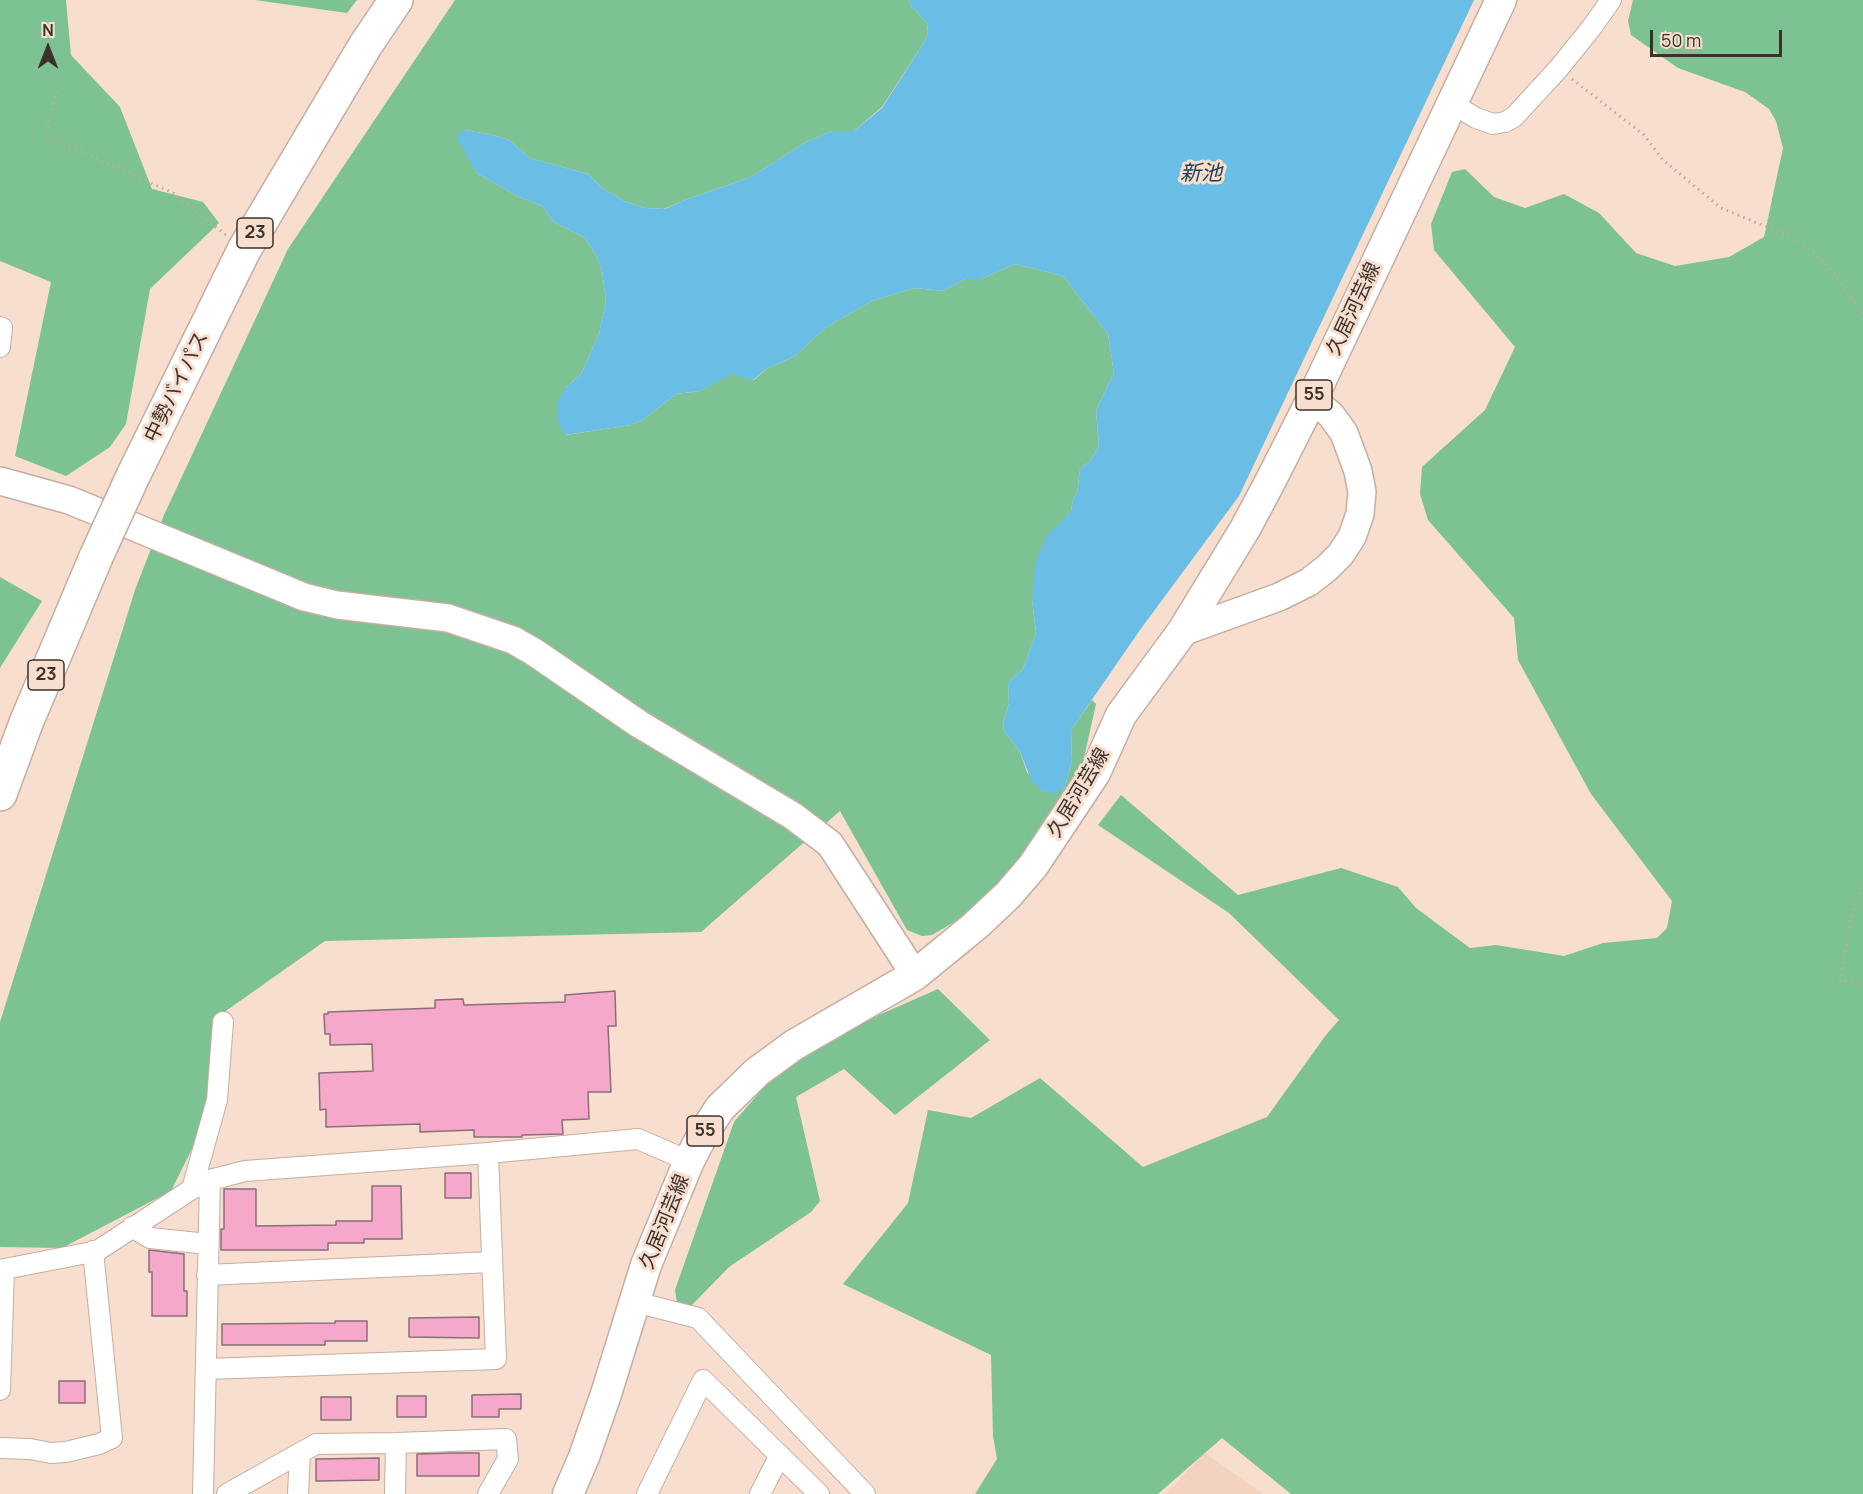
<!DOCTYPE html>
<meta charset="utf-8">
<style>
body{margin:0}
#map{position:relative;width:1863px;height:1494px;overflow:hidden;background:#f7decf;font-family:Manrope,sans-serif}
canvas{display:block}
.north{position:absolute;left:18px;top:18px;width:60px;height:60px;-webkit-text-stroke:4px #f7decf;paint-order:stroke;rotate:0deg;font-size:16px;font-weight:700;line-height:24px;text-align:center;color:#3c322c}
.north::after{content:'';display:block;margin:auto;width:21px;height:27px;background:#3c322c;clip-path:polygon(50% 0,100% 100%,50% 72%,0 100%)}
.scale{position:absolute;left:1650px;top:30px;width:132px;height:27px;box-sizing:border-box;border:3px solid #3c322c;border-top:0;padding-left:8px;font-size:18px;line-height:21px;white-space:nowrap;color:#3c322c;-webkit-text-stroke:4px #f7decf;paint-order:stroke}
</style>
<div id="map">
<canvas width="1863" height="1494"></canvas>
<div class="north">N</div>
<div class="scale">50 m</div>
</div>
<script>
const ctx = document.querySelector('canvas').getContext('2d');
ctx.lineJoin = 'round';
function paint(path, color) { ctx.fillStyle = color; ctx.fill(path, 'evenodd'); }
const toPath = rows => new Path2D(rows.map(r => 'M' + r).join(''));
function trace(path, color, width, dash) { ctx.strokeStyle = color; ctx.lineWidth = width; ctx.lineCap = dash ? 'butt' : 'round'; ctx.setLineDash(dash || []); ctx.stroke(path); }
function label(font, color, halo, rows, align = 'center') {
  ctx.font = font + ' Manrope,"Noto Sans JP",sans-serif'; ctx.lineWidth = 6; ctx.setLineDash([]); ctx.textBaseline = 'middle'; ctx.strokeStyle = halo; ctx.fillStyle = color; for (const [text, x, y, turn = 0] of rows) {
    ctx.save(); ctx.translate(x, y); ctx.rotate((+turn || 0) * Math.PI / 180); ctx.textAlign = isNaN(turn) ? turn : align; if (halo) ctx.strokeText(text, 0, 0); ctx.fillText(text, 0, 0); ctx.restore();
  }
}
const built = toPath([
 [1205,1453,1263,1494,1165,1494]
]);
const forest = toPath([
 [0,0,66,0,71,55,120,107,152,189,203,202,219,223,150,289,126,424,110,447,66,476,15,456,51,282,0,261],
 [255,0,357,0,347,13],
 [455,0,909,0,911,6,927,23,928,32,926,39,882,107,854,131,832,131,806,142,751,177,685,200,664,209,645,208,624,201,602,188,588,174,530,158,509,140,489,134,464,130,472,162,477,173,517,196,542,206,554,222,585,238,597,257,602,271,606,301,599,334,581,374,565,388,566,435,631,425,644,419,676,394,700,391,731,373,754,380,766,369,795,356,825,328,872,301,914,288,943,291,965,279,981,279,1015,264,1063,276,1108,334,1114,373,1096,410,1099,447,1089,462,1080,469,1077,494,1073,499,1071,511,1065,518,1032,599,1036,633,1023,669,1008,683,1009,703,1003,724,1004,731,1020,752,1027,772,1041,790,1052,793,1064,789,1072,761,1071,730,1092,700,1096,704,1082,767,1068,801,987,898,956,921,932,935,922,936,907,930,840,811,701,932,325,941,213,1020,208,1117,171,1191,62,1248,0,1247,0,1022,135,590,164,515,288,249],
 [1633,0,1863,0,1863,1494,1291,1494,1222,1438,1158,1494,975,1494,997,1459,993,1436,991,1355,843,1284,908,1203,928,1110,971,1118,1040,1078,1143,1167,1267,1117,1326,1035,1339,1020,1229,913,1098,825,1121,795,1238,895,1341,868,1398,887,1416,908,1470,948,1496,945,1564,956,1603,943,1657,938,1667,928,1672,901,1591,794,1518,660,1514,618,1428,520,1420,494,1422,467,1485,410,1515,347,1434,250,1431,224,1452,172,1465,169,1494,197,1525,208,1564,194,1599,213,1636,253,1675,266,1729,257,1764,237,1783,148,1776,121,1769,109,1745,92,1678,68,1631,35,1628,21],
 [0,577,42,601,0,668],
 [938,989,990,1040,895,1115,844,1069,796,1097,820,1201,811,1212,729,1267,691,1306,677,1303,675,1290,734,1122,776,1073,854,1026]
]);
const water = toPath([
 [909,0,1474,0,1239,496,1140,630,1071,730,1072,761,1064,789,1052,794,1041,790,1032,782,1020,752,1004,731,1003,724,1009,703,1008,683,1023,669,1036,633,1032,599,1036,560,1047,536,1071,511,1073,499,1077,494,1080,469,1089,462,1099,447,1096,410,1114,373,1108,334,1063,276,1015,264,981,279,965,279,943,291,914,288,872,301,825,328,795,356,766,369,753,380,731,374,700,391,676,394,644,419,631,425,565,435,557,420,558,400,565,388,581,374,599,334,606,301,602,271,597,257,585,238,554,222,542,206,517,196,477,173,458,141,459,132,464,130,489,134,509,140,530,158,588,174,602,188,624,201,645,208,665,209,685,200,751,177,806,142,832,131,854,131,882,108,926,39,928,32,927,23,911,6]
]);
const building = toPath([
 [615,991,616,1026,608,1026,611,1092,588,1092,589,1119,562,1120,563,1134,522,1135,522,1137,474,1137,474,1130,420,1132,420,1124,326,1127,326,1109,320,1110,319,1073,373,1071,372,1044,330,1045,330,1034,325,1034,324,1014,328,1014,328,1012,435,1008,435,1000,463,999,464,1005,565,1002,565,995,615,991],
 [445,1173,471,1173,471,1198,445,1198,445,1173],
 [372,1186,401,1186,402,1239,364,1239,364,1243,328,1243,328,1250,221,1250,221,1229,224,1229,224,1189,256,1189,256,1226,336,1225,336,1221,372,1221,372,1186],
 [149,1250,184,1254,184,1291,187,1291,187,1316,152,1316,152,1272,149,1272,149,1250],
 [479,1317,479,1338,409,1337,409,1318,479,1317],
 [335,1321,367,1321,367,1341,325,1341,325,1345,222,1345,222,1324,335,1323,335,1321],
 [59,1381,85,1381,85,1403,59,1403,59,1381],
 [521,1394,521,1409,499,1409,499,1417,472,1417,472,1395,521,1394],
 [397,1396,426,1396,426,1417,397,1417,397,1396],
 [321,1397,351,1397,351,1420,321,1420,321,1397],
 [453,1453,479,1453,479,1476,417,1476,417,1454,453,1453],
 [379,1458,379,1480,316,1481,316,1459,379,1458]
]);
const path = toPath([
 [1572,79,1644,135,1663,160,1721,208,1784,234,1809,249,1827,264,1863,313],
 [57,91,45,135,173,193,226,235],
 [1863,887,1852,913,1840,981,1863,982]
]);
const street = toPath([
 [1451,103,1476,118,1493,124,1505,122,1514,117,1559,68,1592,27,1611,0],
 [0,327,2,328,0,347],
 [192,1189,217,1100,223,1022],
 [132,1227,150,1238,208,1244],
 [0,1270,97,1251,192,1189,210,1180,245,1171,488,1153,638,1139,689,1161],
 [207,1275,492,1262],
 [635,1302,698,1318,865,1494],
 [206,1369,496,1359,488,1153],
 [0,1390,4,1269],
 [0,1448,30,1449,51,1453,66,1452,99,1444,112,1438,93,1251],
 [203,1494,210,1180],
 [227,1494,316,1444,396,1443,506,1439,508,1459,488,1494],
 [298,1494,300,1453],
 [395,1494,396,1443],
 [647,1494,703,1380,819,1494],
 [760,1494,780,1455]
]);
const secondary = toPath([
 [0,481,69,500,304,597,337,605,448,618,513,640,534,652,639,724,793,816,830,844,915,975],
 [1182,632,1279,597,1309,582,1327,568,1340,555,1352,537,1360,514,1362,492,1358,471,1344,433,1331,415,1312,399]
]);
const primary = toPath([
 [568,1494,584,1457,606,1394,646,1265,689,1161,703,1134,720,1108,757,1072,794,1045,915,975,975,926,1008,895,1033,866,1095,773,1121,715,1182,632,1245,529,1271,480,1312,399,1501,0]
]);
const highway = toPath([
 [133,476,244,250,365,46,396,0],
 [0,794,26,723,96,557]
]);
const highwayBridge = toPath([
 [96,557,133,476]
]);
const shields = [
 [255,233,36],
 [1314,395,36],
 [46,675,36],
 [705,1131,36]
];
const shieldNames = [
 ["23",255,233],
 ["55",1314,395],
 ["23",46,675],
 ["55",705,1131]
];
const streetNames = [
 ["久居河芸線",1354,309,-65],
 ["中勢バイパス",177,387,-64],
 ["久居河芸線",1079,793,-59],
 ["久居河芸線",665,1222,-68]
];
const waterNames = [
 ["新池",1201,174]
];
paint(built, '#f3d3bf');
paint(forest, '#7dc292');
paint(water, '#6abde5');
paint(building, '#f5a8c9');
trace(building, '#886f79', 1.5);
trace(street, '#c5ad9f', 22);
trace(secondary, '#c5ad9f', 30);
trace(primary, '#c5ad9f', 33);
trace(highway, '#c5ad9f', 36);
trace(path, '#bea99d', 3, [1.5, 4.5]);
trace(street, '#fff', 20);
trace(secondary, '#fff', 27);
trace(primary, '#fff', 30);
trace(highway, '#fff', 33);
trace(highwayBridge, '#c5ad9f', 36, []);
trace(highwayBridge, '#fff', 33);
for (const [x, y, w] of shields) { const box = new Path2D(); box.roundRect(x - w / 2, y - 15, w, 30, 4.5); ctx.fillStyle = '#f7decf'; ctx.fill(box); trace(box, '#3c322c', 1.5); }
label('bold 18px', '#3c322c', null, shieldNames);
label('20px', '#3c322c', '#f7decf', streetNames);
label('italic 21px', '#1e4254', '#f7decf', waterNames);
</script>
